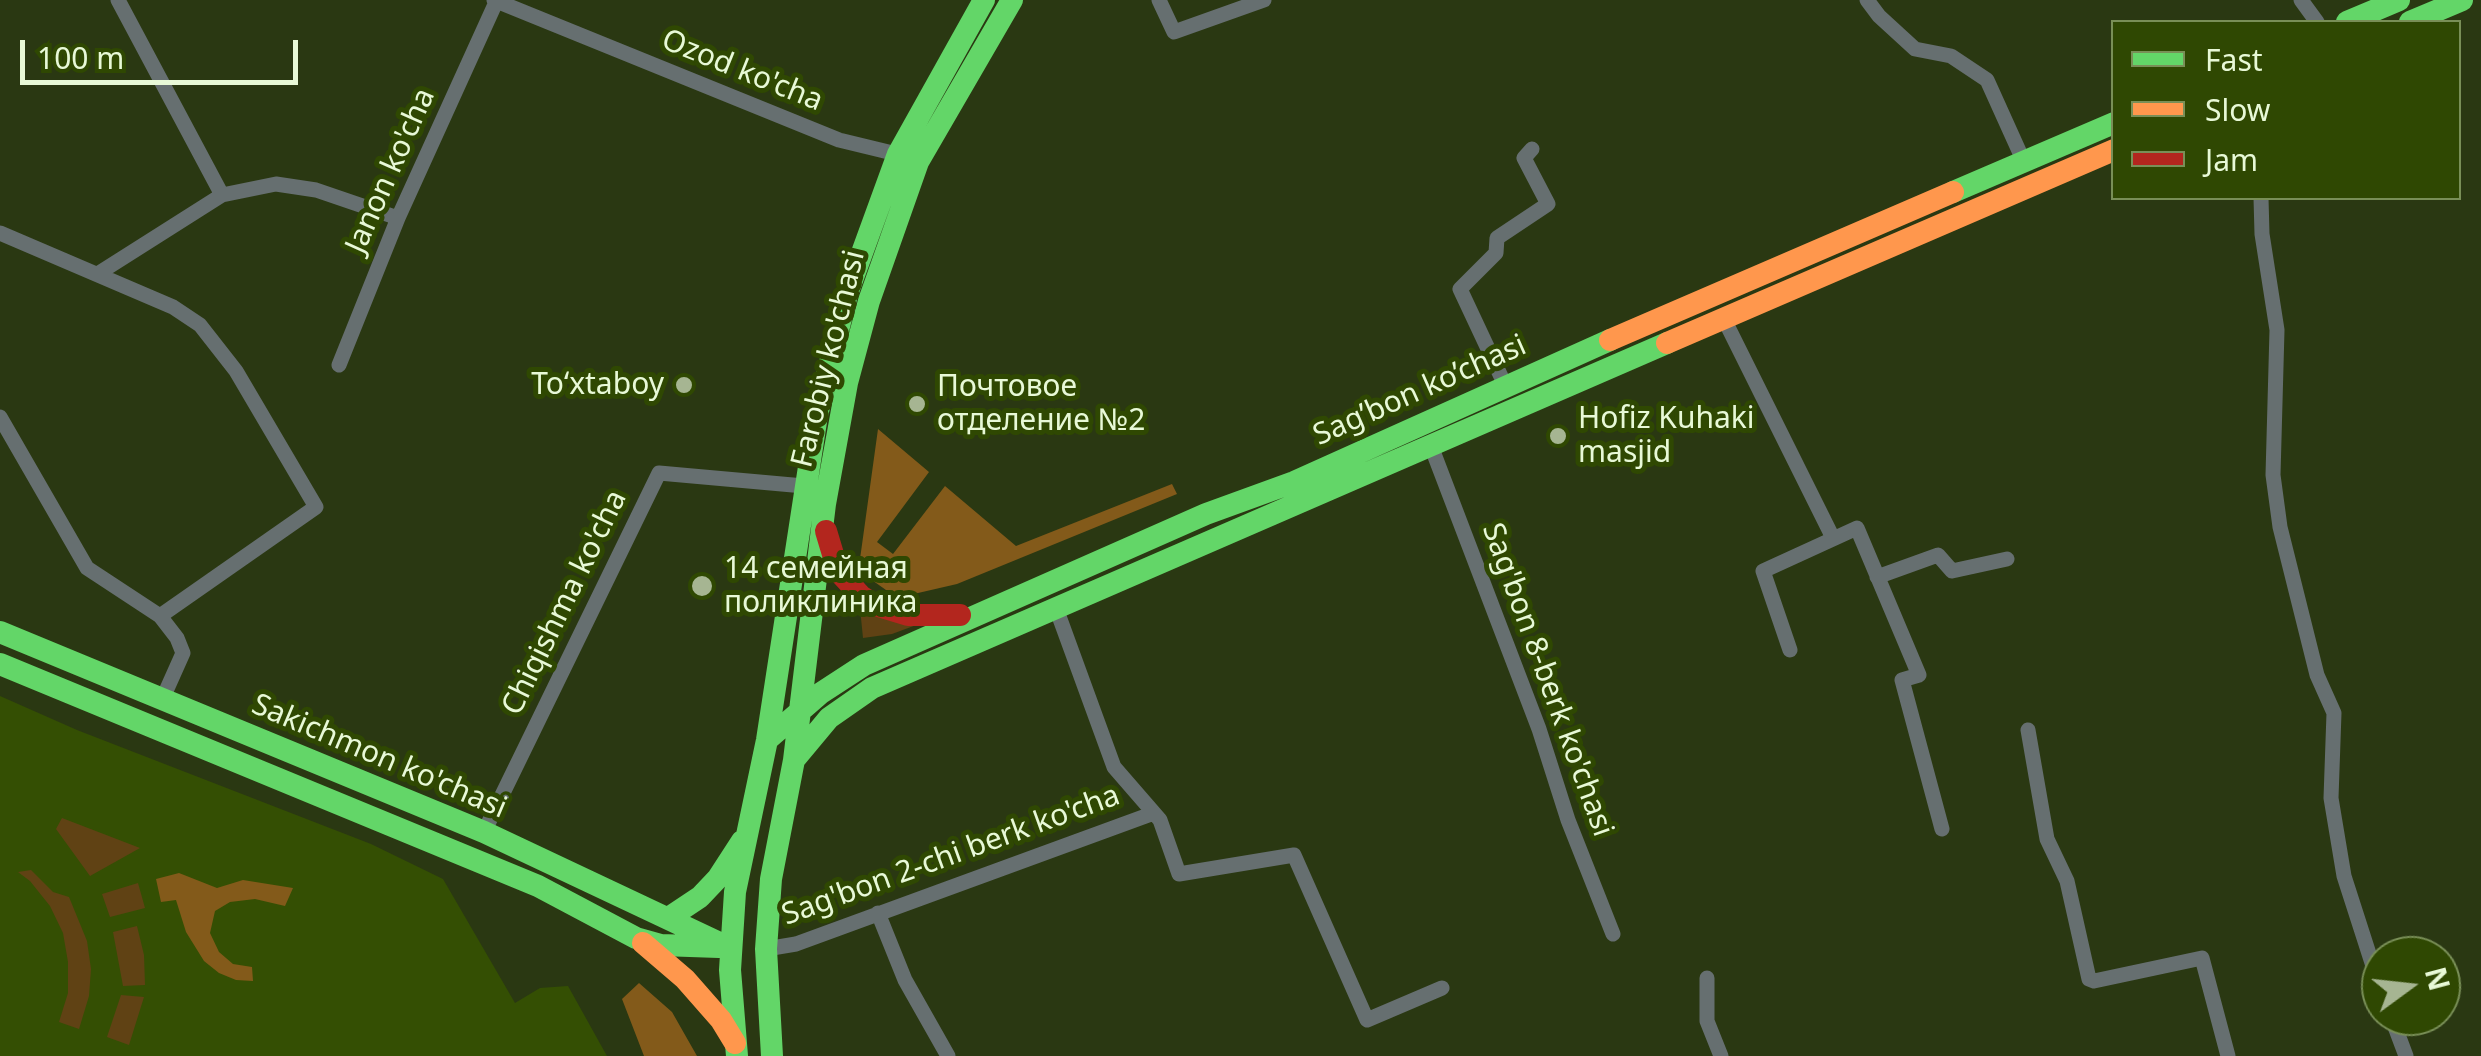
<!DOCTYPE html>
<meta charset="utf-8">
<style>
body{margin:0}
#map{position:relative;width:2481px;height:1056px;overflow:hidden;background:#2a3812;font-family:"Noto Sans",sans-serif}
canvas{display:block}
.legend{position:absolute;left:2111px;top:20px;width:350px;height:180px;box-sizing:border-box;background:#2f4802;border:2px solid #798f57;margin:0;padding:12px 18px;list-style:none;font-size:30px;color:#e8f9d7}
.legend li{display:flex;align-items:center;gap:20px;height:50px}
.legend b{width:50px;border:2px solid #798f57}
.north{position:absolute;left:2361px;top:936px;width:100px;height:100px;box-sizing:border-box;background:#2f4802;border:2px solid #798f57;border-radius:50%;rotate:75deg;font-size:28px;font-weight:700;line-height:40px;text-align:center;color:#e8f9d7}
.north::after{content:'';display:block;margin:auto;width:35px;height:45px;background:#a6b592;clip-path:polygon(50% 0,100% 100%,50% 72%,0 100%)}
.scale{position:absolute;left:20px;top:40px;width:278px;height:45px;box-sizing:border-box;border:5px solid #e8f9d7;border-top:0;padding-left:12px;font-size:30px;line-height:35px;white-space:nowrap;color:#e8f9d7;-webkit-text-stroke:8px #2f4802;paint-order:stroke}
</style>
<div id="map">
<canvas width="2481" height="1056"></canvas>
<ul class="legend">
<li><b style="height:12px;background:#63d668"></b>Fast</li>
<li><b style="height:12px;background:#ff974d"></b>Slow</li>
<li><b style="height:12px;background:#b3261e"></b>Jam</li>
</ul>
<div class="north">N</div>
<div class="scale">100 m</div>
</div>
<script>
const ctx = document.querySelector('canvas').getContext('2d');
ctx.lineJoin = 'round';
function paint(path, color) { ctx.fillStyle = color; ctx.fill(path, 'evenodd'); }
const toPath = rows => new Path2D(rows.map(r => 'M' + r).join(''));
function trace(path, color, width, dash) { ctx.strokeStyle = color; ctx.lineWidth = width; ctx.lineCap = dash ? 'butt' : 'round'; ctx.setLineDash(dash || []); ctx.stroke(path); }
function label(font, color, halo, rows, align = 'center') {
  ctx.font = font + ' "Noto Sans",sans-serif'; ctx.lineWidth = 10; ctx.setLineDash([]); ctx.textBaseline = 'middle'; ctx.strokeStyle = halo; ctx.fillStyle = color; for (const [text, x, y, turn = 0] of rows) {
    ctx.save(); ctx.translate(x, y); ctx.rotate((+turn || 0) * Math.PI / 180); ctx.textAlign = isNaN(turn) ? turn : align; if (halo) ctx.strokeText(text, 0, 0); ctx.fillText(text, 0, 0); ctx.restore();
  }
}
const built = toPath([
 [0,696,77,730,371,844,443,879,515,1003,540,988,568,986,607,1056,0,1056]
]);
const green = toPath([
 [860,608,919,624,892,634,863,638],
 [62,818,140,848,90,876,56,829],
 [31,870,53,892,69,897,87,941,91,969,89,996,79,1029,59,1022,68,993,68,962,63,933,50,906,30,881,18,872],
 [138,883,145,908,110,917,102,894],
 [137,926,144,955,145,985,123,986,113,932],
 [121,995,144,997,129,1045,107,1037]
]);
const forest = toPath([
 [878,429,929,472,877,542,893,554,945,486,1016,546,1172,484,1177,494,957,584,918,593,896,592,886,590,869,578,860,559],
 [179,873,217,888,243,880,293,888,285,906,255,899,230,902,215,911,210,933,219,952,233,964,252,967,253,981,236,980,219,973,204,961,186,932,176,900,161,902,156,879],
 [639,983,672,1012,697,1056,644,1056,622,999]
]);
const street = toPath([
 [118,0,222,195],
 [494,0,839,140,905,156],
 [1159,0,1174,32,1264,0],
 [1867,0,1879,16,1915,49,1951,56,1987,80,2024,162],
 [2301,0,2317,22],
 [2261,198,2262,234,2277,330,2273,475,2280,527,2317,675,2334,713,2331,798,2344,876,2381,991],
 [0,233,173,307,200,325,236,371,316,507,160,616],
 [99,273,222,195,276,184,316,190,398,218],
 [1724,319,1833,538],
 [339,365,398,218,497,0],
 [1505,385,1460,289,1496,253,1497,238,1548,204,1524,158,1532,149],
 [0,417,87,568,160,616,177,638,183,653,162,700],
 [1431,446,1539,729,1568,820,1613,934],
 [1877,577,1938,555,1952,571,2007,559],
 [1056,608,1114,767,1160,820,1179,874,1294,855,1367,1020,1442,988],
 [1790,650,1763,571,1857,528,1919,675,1902,680,1942,829],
 [2028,730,2047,839,2067,881,2089,979,2094,981,2202,958,2228,1056],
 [484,832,659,473,804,486],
 [878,913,905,980,948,1056],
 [766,949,796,944,1154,813],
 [1707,978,1707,1021,1721,1056],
 [2391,1016,2406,1056]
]);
const fast = toPath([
 [2347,22,2399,0],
 [2410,22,2462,0],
 [1953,192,2114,123],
 [0,632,484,832,730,948],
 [0,664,538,886,636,938,661,945,719,947],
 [767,740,821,693,864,665,1206,514,1294,482,1610,340],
 [794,760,829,718,872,688,1667,343],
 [670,917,700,897,718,878,742,841],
 [737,1056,730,970,735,892,767,740,817,415,847,294,898,154,984,0],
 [772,1056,766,949,771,879,794,760,825,504,847,383,869,301,918,162,1012,0]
]);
const slow = toPath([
 [1610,340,1953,192],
 [1667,343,2114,150],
 [643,943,685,979,721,1020,735,1043]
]);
const jam = toPath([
 [826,531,838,571,861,596,875,605,908,615,960,615]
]);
const markers = [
 [684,385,10,"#a6b592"],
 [917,404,10,"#a6b592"],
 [1558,436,10,"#a6b592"],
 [702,586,12,"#a6b592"]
];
const streetNames = [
 ["Ozod ko'cha",742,71,22],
 ["Janon ko'cha",391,171,-66],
 ["Farobiy ko'chasi",829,359,-76],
 ["Sag’bon ko’chasi",1420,391,-24],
 ["Chiqishma ko'cha",565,603,-64],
 ["Sag'bon 8-berk ko'chasi",1547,680,70],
 ["Sakichmon ko'chasi",379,757,23],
 ["Sag'bon 2-chi berk ko'cha",951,856,-20]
];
const poiNames = [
 ["Toʻxtaboy",664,385,"right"],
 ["Почтовое",937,387],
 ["отделение №2",937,421],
 ["Hofiz Kuhaki",1578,419],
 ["masjid",1578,453],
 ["14 семейная",724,569],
 ["поликлиника",724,603]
];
paint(built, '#344f03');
paint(green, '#604214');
paint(forest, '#835a1a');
trace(street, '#666f70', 15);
trace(fast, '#63d668', 22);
trace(slow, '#ff974d', 22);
trace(jam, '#b3261e', 22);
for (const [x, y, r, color] of markers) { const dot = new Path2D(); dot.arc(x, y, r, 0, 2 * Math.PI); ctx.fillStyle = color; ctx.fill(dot); trace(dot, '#2f4802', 4); }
label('30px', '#e8f9d7', '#2f4802', streetNames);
label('30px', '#e8f9d7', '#2f4802', poiNames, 'left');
</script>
